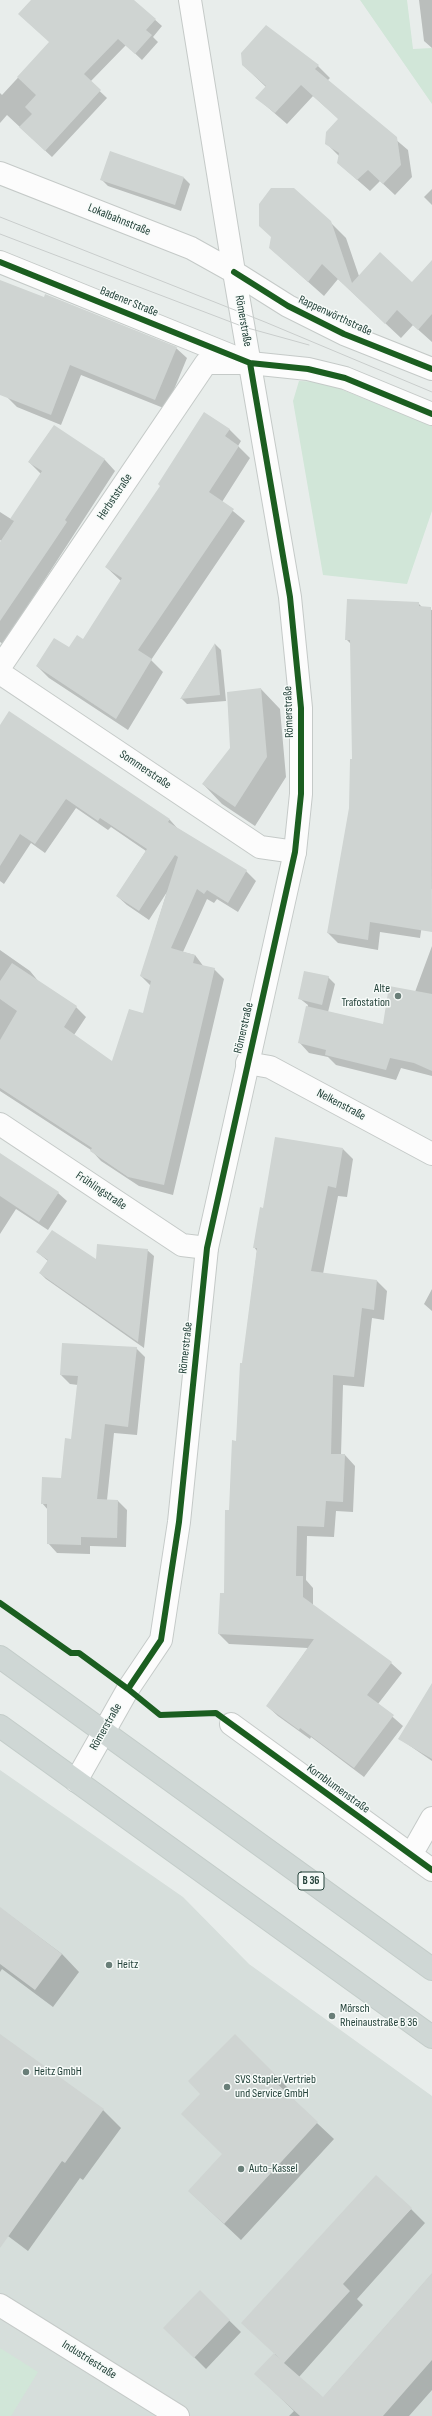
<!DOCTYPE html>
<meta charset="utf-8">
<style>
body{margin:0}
canvas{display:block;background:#e8edeb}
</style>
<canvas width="432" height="2416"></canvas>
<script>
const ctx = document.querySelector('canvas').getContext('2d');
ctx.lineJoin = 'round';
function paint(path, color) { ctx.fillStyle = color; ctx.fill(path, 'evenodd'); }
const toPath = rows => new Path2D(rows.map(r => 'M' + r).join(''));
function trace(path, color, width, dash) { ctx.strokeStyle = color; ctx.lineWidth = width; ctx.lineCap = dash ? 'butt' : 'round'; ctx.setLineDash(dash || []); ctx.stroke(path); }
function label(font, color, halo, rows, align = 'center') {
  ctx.font = font + ' "Sofia Sans Condensed",sans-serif'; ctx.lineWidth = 3; ctx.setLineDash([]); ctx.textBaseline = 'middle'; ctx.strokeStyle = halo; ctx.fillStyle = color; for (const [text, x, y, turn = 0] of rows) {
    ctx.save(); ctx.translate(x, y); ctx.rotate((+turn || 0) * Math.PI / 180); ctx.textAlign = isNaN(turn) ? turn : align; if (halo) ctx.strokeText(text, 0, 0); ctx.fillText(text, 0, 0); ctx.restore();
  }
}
const built = toPath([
 [0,1770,183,1897,249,1964,432,2096,432,2416,0,2416]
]);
const green = toPath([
 [360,0,407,0,413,49,432,48,432,104],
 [299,381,323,382,432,426,432,511,407,584,323,575,293,401],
 [0,2348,38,2372,11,2416,0,2416]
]);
const shadow = toPath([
 [32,0,133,0,162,26,153,37,158,42,142,60,126,45,90,82,107,98,52,157,7,115,0,123,0,93,2,95,50,43],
 [419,0,432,0,432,48,424,41],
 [243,65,318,66,330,78,327,81,408,150,412,177,395,195,380,181,370,191,338,163,339,156,326,143,339,119,313,96,287,124,257,98,266,87],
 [184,178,190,184,181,211,108,186,102,180],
 [432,189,432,205,424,197],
 [330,222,346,238,359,276,412,283,432,261,432,342,413,325,401,338,338,279,324,296,270,248],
 [0,281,176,348,187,358,166,409,81,375,61,425,17,407,7,397,0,336],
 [54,426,105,460,115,471,3,644,0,642,0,569,13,549,0,540,0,512,11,519,41,474,29,462],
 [229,429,241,441,238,446,250,458,222,502,245,521,151,660,163,672,128,730,49,678,37,666,83,641,121,581,106,567],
 [418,603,422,607,432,610,432,889,428,888,420,938,380,932,378,950,338,943,328,933,350,808,353,760,351,644,346,639],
 [215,644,221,650,226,701,187,704,181,698],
 [261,689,280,709,286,777,255,826,222,804,203,784,231,749],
 [0,727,170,820,179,830,246,871,256,881,238,912,217,899,214,903,207,899,183,952,195,955,204,967,214,969,224,979,173,1195,139,1186,101,1161,91,1150,0,1091,0,950,30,971,39,982,76,1007,86,1017,74,1035,113,1063,144,1014,151,986,141,976,167,892,149,920,127,905,117,896,146,851,111,827,108,830,76,808,45,853,31,843,4,884,0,881],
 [432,946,432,1076,401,1068,396,1080,336,1065,328,1057,309,1053,299,1042,308,1005,299,998,328,977,335,984,328,1012,383,1025,415,992],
 [343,1149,353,1159,347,1197,338,1196,323,1274,377,1281,387,1291,384,1320,372,1318,364,1387,343,1385,341,1455,345,1455,355,1466,353,1512,336,1511,334,1537,307,1536,306,1580,313,1588,313,1606,391,1663,402,1673,378,1704,403,1726,364,1777,311,1737,310,1739,278,1716,267,1706,308,1648,229,1644,219,1634,225,1594,243,1364,257,1251,254,1247,264,1209],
 [0,1155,58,1193,67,1201,48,1230,16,1209,0,1234],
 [147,1250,154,1256,144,1348,46,1279,40,1273,48,1261,37,1252,97,1261],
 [432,1289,432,1311,424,1304],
 [136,1348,145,1357,137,1435,114,1433,107,1500,118,1501,127,1510,126,1547,90,1546,90,1554,57,1553,48,1543,48,1510,42,1503,62,1479,72,1440,78,1385,70,1384,61,1375],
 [432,1700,432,1761,400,1739],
 [0,1908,62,1954,79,1972,53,2007,2,1969,0,1972],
 [0,2035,103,2110,121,2128,83,2180,80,2178,28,2251,0,2230],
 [235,2035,290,2090,286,2094,334,2139,241,2240,189,2191,223,2155,202,2094],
 [411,2209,425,2223,357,2299,363,2305,299,2377,323,2398,432,2274,432,2390,409,2416,289,2416,294,2411,256,2374],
 [200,2292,241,2332,206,2369,165,2328]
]);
const building = toPath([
 [31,0,134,0,156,19,146,30,152,35,135,54,118,39,84,74,101,90,45,151,19,127,32,114,25,107,36,95,17,77,49,42,18,14],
 [266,25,319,65,315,69,397,137,401,165,383,184,368,170,357,180,337,163,339,153,325,144,326,132,338,119,301,85,275,113,255,98,266,86,242,65,241,53],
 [110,151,184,177,175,205,100,180],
 [271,188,294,188,331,221,352,283,380,252,412,282,432,260,432,314,418,330,397,310,385,324,322,264,308,282,269,248,271,237,259,226,259,204],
 [0,280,44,297,45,294,177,347,155,400,70,365,51,415,0,395],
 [204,412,230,429,225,436,239,446,209,492,234,509,138,650,152,659,116,719,36,666,54,638,69,647,77,635,83,639,122,578,105,567,160,486,158,484],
 [54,425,105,459,65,520,67,522,51,546,0,621,0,542,14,521,10,519,42,471,28,462],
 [347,599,419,602,419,606,431,607,432,932,370,922,368,940,327,933,349,808,350,759,352,759,350,640,345,640],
 [215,643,220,695,180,699],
 [261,688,267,757,235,807,202,784,230,748,227,692],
 [9,711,170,819,168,822,247,870,228,903,207,890,204,894,197,889,171,948,195,955,193,963,215,968,164,1185,128,1177,90,1151,92,1148,0,1088,0,1040,17,1011,0,999,0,981,12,963,77,1006,64,1027,112,1061,129,1009,143,1013,151,981,140,976,178,857,175,855,139,911,116,896,147,849,100,818,98,821,66,799,35,844,20,834,0,866,0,725],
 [304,971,329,976,322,1005,298,999],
 [389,986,432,994,432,1071,414,1063,390,1058,386,1070,325,1055,326,1050,298,1043,306,1006,383,1024],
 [275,1137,343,1148,336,1188,328,1186,311,1271,377,1280,374,1310,362,1308,354,1377,333,1375,331,1454,345,1454,343,1502,326,1501,324,1527,297,1526,296,1576,303,1576,303,1597,392,1662,367,1695,394,1715,354,1768,300,1728,299,1730,266,1706,314,1639,218,1634,220,1593,224,1593,225,1510,229,1510,232,1440,236,1441,240,1363,242,1363,257,1248,253,1248,260,1207,263,1208],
 [0,1153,59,1192,39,1222,0,1196],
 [52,1230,96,1259,97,1244,148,1249,138,1342,39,1273,48,1260,36,1252],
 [62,1343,137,1347,128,1427,105,1424,97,1499,118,1500,117,1538,81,1537,81,1545,47,1544,47,1504,41,1504,42,1477,61,1478,65,1438,71,1439,78,1376,60,1375],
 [432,1683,432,1759,398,1739],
 [0,1907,62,1954,35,1990,0,1964],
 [0,2034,104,2109,65,2163,62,2161,0,2248],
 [235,2034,274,2073,270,2077,318,2122,224,2224,188,2191,222,2154,181,2114,200,2094,188,2081],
 [376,2175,412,2208,343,2284,350,2291,284,2363,323,2397,432,2273,432,2360,383,2416,300,2416,254,2374,274,2353,280,2359,241,2323],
 [200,2290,230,2320,194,2358,163,2328]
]);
const minor = toPath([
 [190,0,234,272],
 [0,173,191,248,234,272,288,306,344,334,432,369],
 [0,262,242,360],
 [0,667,206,363,250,363,308,369,345,378,432,414],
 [0,673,260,847,295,852],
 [247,1063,270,1067,432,1154],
 [0,1124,182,1245,207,1248],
 [231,1724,432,1870],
 [411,1855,432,1818],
 [0,2305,178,2416]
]);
const tertiary = toPath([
 [76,1781,128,1689,161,1640,179,1522,207,1248,295,852,301,794,301,708,290,597,234,272]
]);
const primary = toPath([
 [0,1657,432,1969],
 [0,1726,432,2037]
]);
const tram = toPath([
 [0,217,265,322,432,392],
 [0,234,244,327,309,345]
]);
const cycleway = toPath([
 [0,262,250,363,308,369,345,378,432,414],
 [234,272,288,306,344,334,432,369],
 [0,1603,71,1653,79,1653,128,1689,160,1715,216,1713,432,1870],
 [128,1689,161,1640,179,1522,207,1248,295,852,301,794,301,708,290,597,250,363]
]);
const markers = [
 [398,996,4,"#697e78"],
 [109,1965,4,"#697e78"],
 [332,2016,4,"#697e78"],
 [26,2072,4,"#697e78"],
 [227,2087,4,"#697e78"],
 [241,2169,4,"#697e78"]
];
const shields = [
 [311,1881,26]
];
const shieldNames = [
 ["B 36",311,1881]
];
const streetNames = [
 ["Lokalbahnstraße",119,220,22],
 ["Badener Straße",129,302,22],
 ["Rappenwörthstraße",335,316,25],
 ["Römerstraße",243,321,80],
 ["Herbststraße",115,497,-56],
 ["Römerstraße",289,712,-92],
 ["Sommerstraße",145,770,34],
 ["Römerstraße",244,1028,-77],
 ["Nelkenstraße",341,1105,28],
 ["Frühlingstraße",101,1191,34],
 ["Römerstraße",186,1348,-84],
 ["Römerstraße",106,1727,-60],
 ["Kornblumenstraße",338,1789,36],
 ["Industriestraße",89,2360,32]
];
const poiNames = [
 ["Alte",390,989,"right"],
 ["Trafostation",390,1003,"right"],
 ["Heitz",117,1965],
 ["Mörsch",340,2009],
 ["Rheinaustraße B 36",340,2023],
 ["Heitz GmbH",34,2072],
 ["SVS Stapler Vertrieb",235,2080],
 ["und Service GmbH",235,2094],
 ["Auto-Kassel",249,2169]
];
paint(built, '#d6dedb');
paint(green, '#d1e6d8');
paint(shadow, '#0003');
paint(building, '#cfd4d2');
trace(minor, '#c5cac8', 24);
trace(tertiary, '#c5cac8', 24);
trace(primary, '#c3ccc9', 24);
trace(minor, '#fcfcfc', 22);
trace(tertiary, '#fcfcfc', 22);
trace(primary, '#cfd7d5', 22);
trace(tram, '#c9cdcc', 1);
trace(cycleway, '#1b5e20', 6);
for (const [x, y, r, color] of markers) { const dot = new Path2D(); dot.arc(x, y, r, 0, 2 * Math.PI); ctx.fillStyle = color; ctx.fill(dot); trace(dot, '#f7fbf9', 1.5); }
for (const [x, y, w] of shields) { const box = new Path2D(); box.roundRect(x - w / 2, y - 9, w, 18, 3); ctx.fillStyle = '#f7fbf9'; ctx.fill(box); trace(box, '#24423a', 1); }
label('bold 11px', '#24423a', null, shieldNames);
label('12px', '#24423a', '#f7fbf9', streetNames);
label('12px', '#24423a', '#f7fbf9', poiNames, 'left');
</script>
